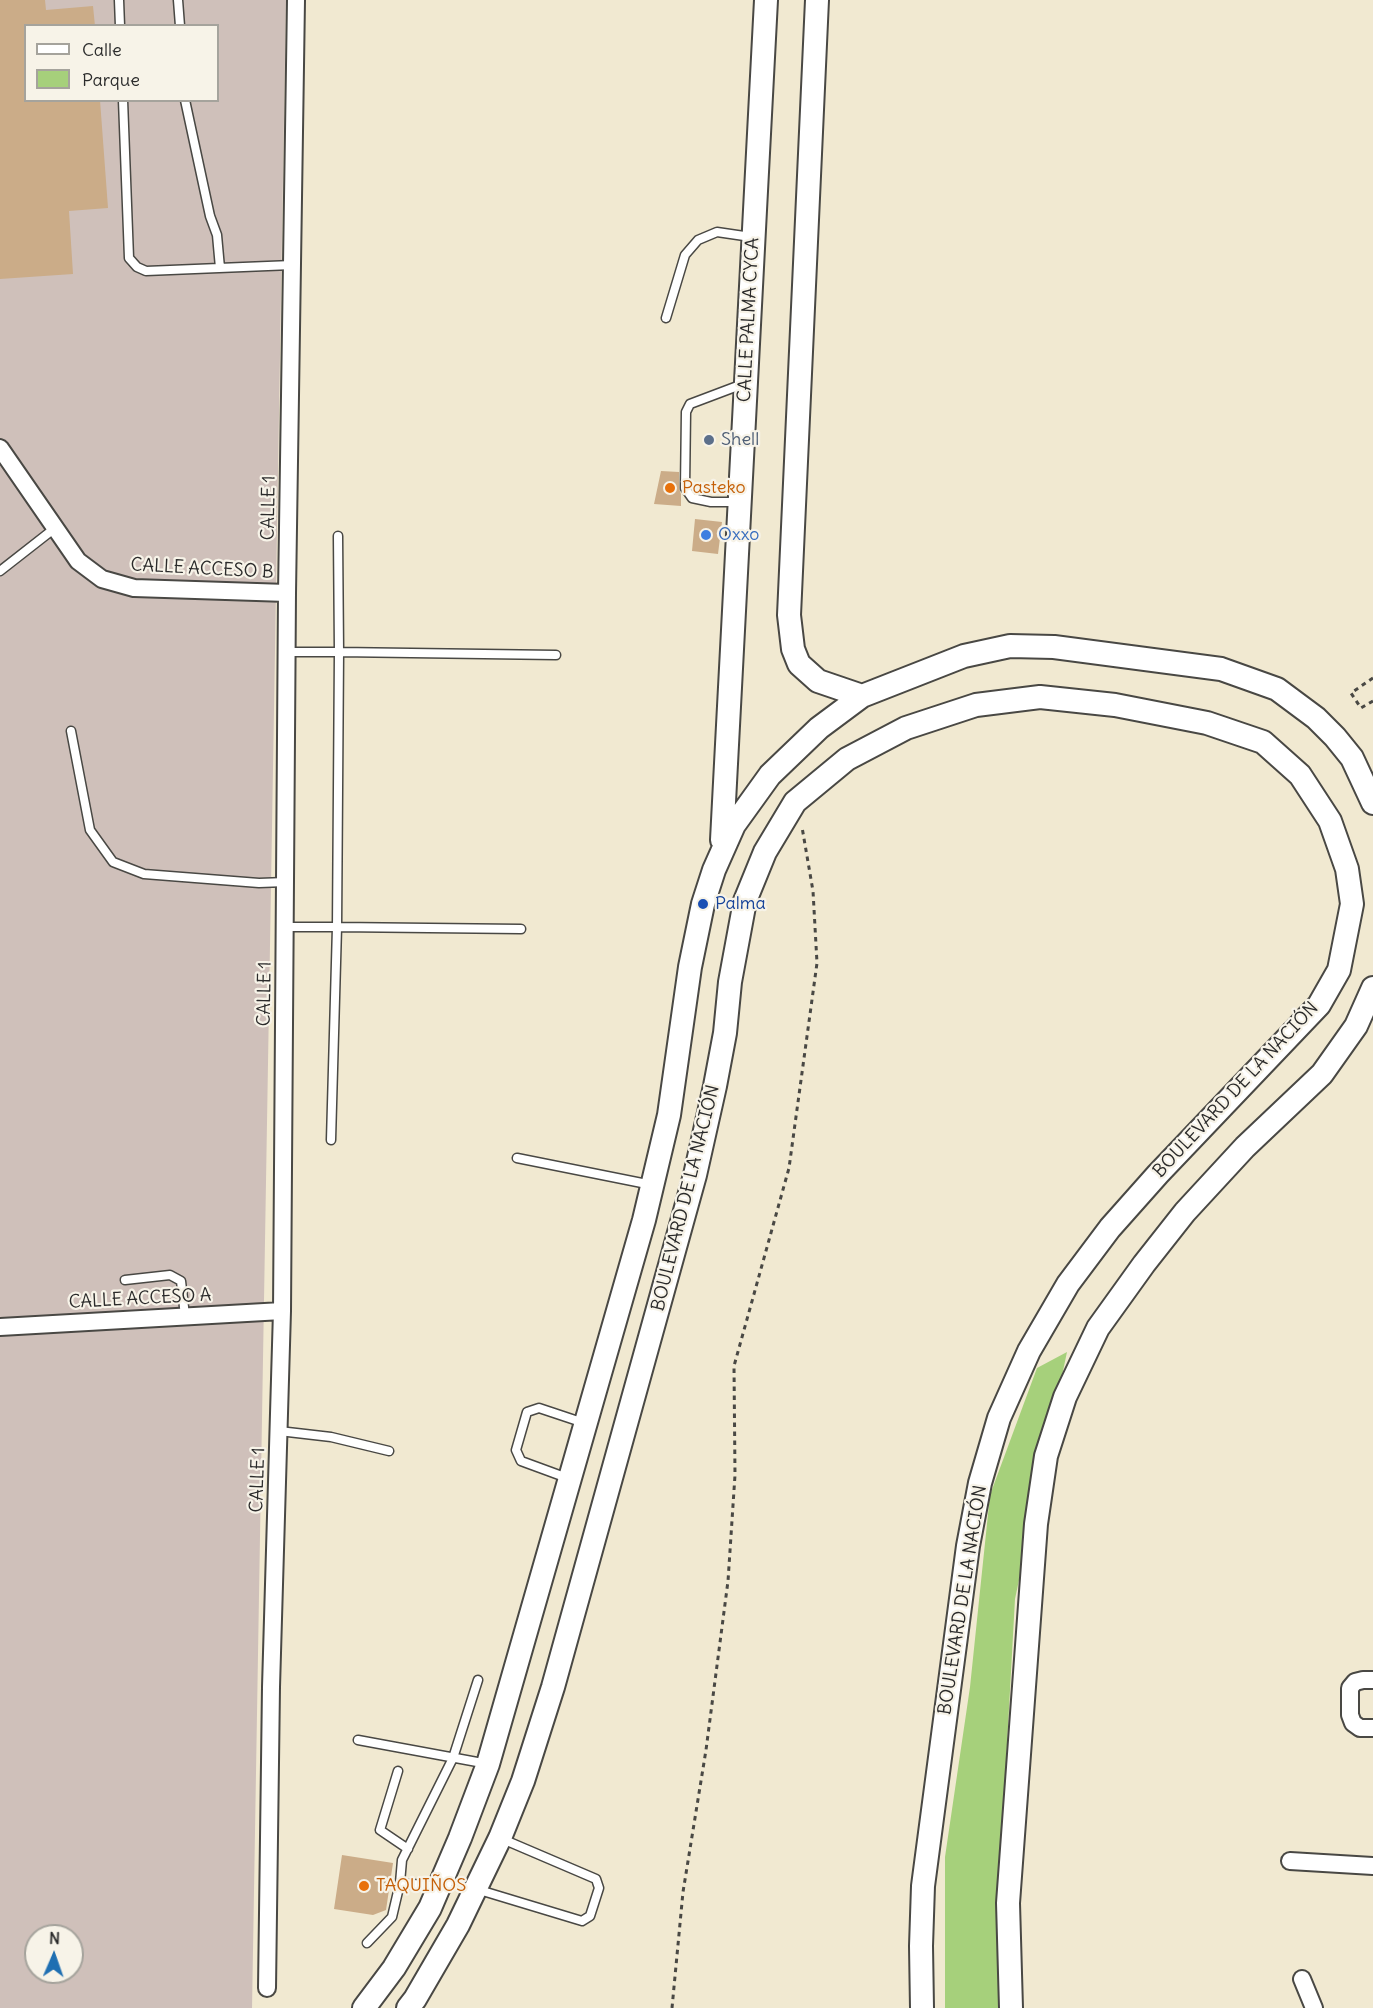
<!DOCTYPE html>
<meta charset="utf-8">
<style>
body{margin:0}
#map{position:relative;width:1373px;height:2008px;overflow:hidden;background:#f1e9d1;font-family:Delius,sans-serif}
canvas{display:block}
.legend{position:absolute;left:24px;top:24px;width:195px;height:78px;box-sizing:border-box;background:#f7f3e8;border:2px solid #a5a39c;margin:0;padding:8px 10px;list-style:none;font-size:18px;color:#2b2b2b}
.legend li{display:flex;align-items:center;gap:12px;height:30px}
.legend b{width:30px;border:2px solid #a5a39c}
.north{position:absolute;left:24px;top:1924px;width:60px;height:60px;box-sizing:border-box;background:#f7f3e8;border:2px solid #a5a39c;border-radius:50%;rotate:2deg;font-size:16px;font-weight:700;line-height:24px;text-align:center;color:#2b2b2b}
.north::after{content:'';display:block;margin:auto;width:21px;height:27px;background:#1f6fb2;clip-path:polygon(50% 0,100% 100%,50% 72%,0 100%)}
</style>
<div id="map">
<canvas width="1373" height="2008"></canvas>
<ul class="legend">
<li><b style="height:8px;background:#fff"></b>Calle</li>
<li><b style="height:16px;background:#a6d07b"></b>Parque</li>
</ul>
<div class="north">N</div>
</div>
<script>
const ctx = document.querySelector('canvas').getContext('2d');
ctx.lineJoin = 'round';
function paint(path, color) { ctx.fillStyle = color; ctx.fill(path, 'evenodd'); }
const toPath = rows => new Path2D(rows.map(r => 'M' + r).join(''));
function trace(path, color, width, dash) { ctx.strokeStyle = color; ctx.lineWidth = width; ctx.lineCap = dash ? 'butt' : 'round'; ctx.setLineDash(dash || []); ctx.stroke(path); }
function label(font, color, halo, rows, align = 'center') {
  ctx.font = font + ' Delius,sans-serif'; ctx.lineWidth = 4.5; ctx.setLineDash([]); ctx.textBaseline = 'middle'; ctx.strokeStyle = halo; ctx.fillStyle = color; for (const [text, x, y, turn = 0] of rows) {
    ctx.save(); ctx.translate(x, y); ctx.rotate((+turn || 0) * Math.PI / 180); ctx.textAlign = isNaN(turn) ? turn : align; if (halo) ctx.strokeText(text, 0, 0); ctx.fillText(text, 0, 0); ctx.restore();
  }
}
const industrial = toPath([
 [0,0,286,0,252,2008,0,2008],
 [26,26,218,26,218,100,26,100],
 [36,1936,72,1936,72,1972,36,1972]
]);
const green = toPath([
 [1067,1352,1015,1599,997,1927,1006,2008,945,2008,945,1857,970,1687,990,1495,1037,1368]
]);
const building = toPath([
 [0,0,45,0,46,10,93,6,95,26,26,26,26,100,100,100,108,208,69,211,73,274,0,279],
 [661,471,679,472,679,488,681,494,681,506,654,504],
 [695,519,722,522,718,554,692,551],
 [342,1855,393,1863,386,1910,373,1915,334,1909]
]);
const path = toPath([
 [1373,678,1351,693,1361,708,1373,701],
 [672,2008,683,1892,706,1750,728,1581,735,1475,734,1366,789,1168,817,963,813,891,802,827]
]);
const lane = toPath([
 [119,0,120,26],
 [178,0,180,26],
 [123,100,129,258,137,267,146,271,292,265],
 [185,100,210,216,217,235,220,268],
 [666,318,685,255,698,240,717,232,751,237],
 [738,502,711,502,692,498,685,488,686,412,690,404,743,384],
 [338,536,339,652,556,655],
 [0,571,55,528],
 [71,731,90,830,113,862,144,874,259,883,286,882],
 [285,927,337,927,339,652,287,652],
 [331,1140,337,927,521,929],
 [517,1158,652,1185],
 [125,1280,170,1275,181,1281,185,1316],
 [279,1431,331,1437,389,1451],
 [570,1479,521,1461,516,1450,527,1412,539,1408,584,1423],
 [358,1740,488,1764],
 [398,1771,380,1830,408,1849],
 [439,1886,400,1883,402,1860,453,1758,478,1680],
 [476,1889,582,1921,590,1916,599,1888,596,1879,500,1838],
 [367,1943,392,1917,400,1883]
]);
const street = toPath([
 [0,448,78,561,102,579,134,588,287,593],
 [0,1327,282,1311],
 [1373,1680,1363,1680,1355,1682,1350,1688,1350,1715,1353,1723,1360,1728,1373,1728],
 [1290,1861,1373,1866],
 [1302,1979,1314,2008],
 [267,1988,271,1687,282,1311,287,593,296,0]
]);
const secondary = toPath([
 [817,0,789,615,793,649,799,664,818,681,862,696],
 [722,840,766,0],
 [364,2008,394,1968,430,1908,460,1838,488,1764,644,1220,669,1115,690,967,703,904,714,870,734,825,770,775,819,728,862,696,964,656,1010,646,1054,647,1221,669,1277,689,1316,718,1335,737,1352,758,1373,803],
 [408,2008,415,1999,458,1925,500,1838,523,1781,553,1687,695,1175,715,1086,725,1033,730,982,745,901,765,852,795,802,847,759,906,728,976,705,1040,697,1115,705,1207,723,1263,742,1300,775,1330,821,1347,869,1352,904,1339,970,1319,1005,1158,1174,1110,1228,1068,1284,1029,1351,999,1418,980,1483,968,1546,923,1886,921,1946,922,2008],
 [1011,2008,1008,1903,1036,1524,1046,1456,1065,1397,1098,1328,1144,1264,1185,1212,1245,1147,1322,1074,1356,1026,1373,988]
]);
const markers = [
 [709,440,6,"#5c6f8a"],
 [670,488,6,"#e8710a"],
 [706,535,6,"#3f7fe0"],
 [703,904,6,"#1a4fb4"],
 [364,1886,6,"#e8710a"]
];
const streetNames = [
 ["CALLE PALMA CYCA",749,320,-87],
 ["CALLE 1",269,508,-89],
 ["CALLE ACCESO B",202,569,3],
 ["CALLE 1",265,994,-89],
 ["BOULEVARD DE LA NACIÓN",1236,1090,-47],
 ["BOULEVARD DE LA NACIÓN",686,1198,-76],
 ["CALLE ACCESO A",140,1299,-3],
 ["CALLE 1",258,1480,-88],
 ["BOULEVARD DE LA NACIÓN",963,1600,-81]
];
const serviceNames = [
 ["Shell",721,440]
];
const foodNames = [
 ["Pasteko",682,488],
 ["TAQUIÑOS",376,1886]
];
const shopNames = [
 ["Oxxo",718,535]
];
const transitNames = [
 ["Palma",715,904]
];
paint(industrial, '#cfc0ba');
paint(green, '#a6d07b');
paint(building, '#cbac88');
trace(lane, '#494844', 11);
trace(street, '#494844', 20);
trace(secondary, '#494844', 26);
trace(path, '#494844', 3, [4.5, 4.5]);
trace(lane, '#fff', 8);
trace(street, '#fff', 16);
trace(secondary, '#fff', 22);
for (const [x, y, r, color] of markers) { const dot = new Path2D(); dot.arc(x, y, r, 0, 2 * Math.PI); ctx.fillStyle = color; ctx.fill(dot); trace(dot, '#f7f3e8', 2); }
label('18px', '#2b2b2b', '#f7f3e8', streetNames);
label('18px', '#4e5e75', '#f7f3e8', serviceNames, 'left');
label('18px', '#c56008', '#f7f3e8', foodNames, 'left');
label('18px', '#366cbe', '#f7f3e8', shopNames, 'left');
label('18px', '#164399', '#f7f3e8', transitNames, 'left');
</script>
